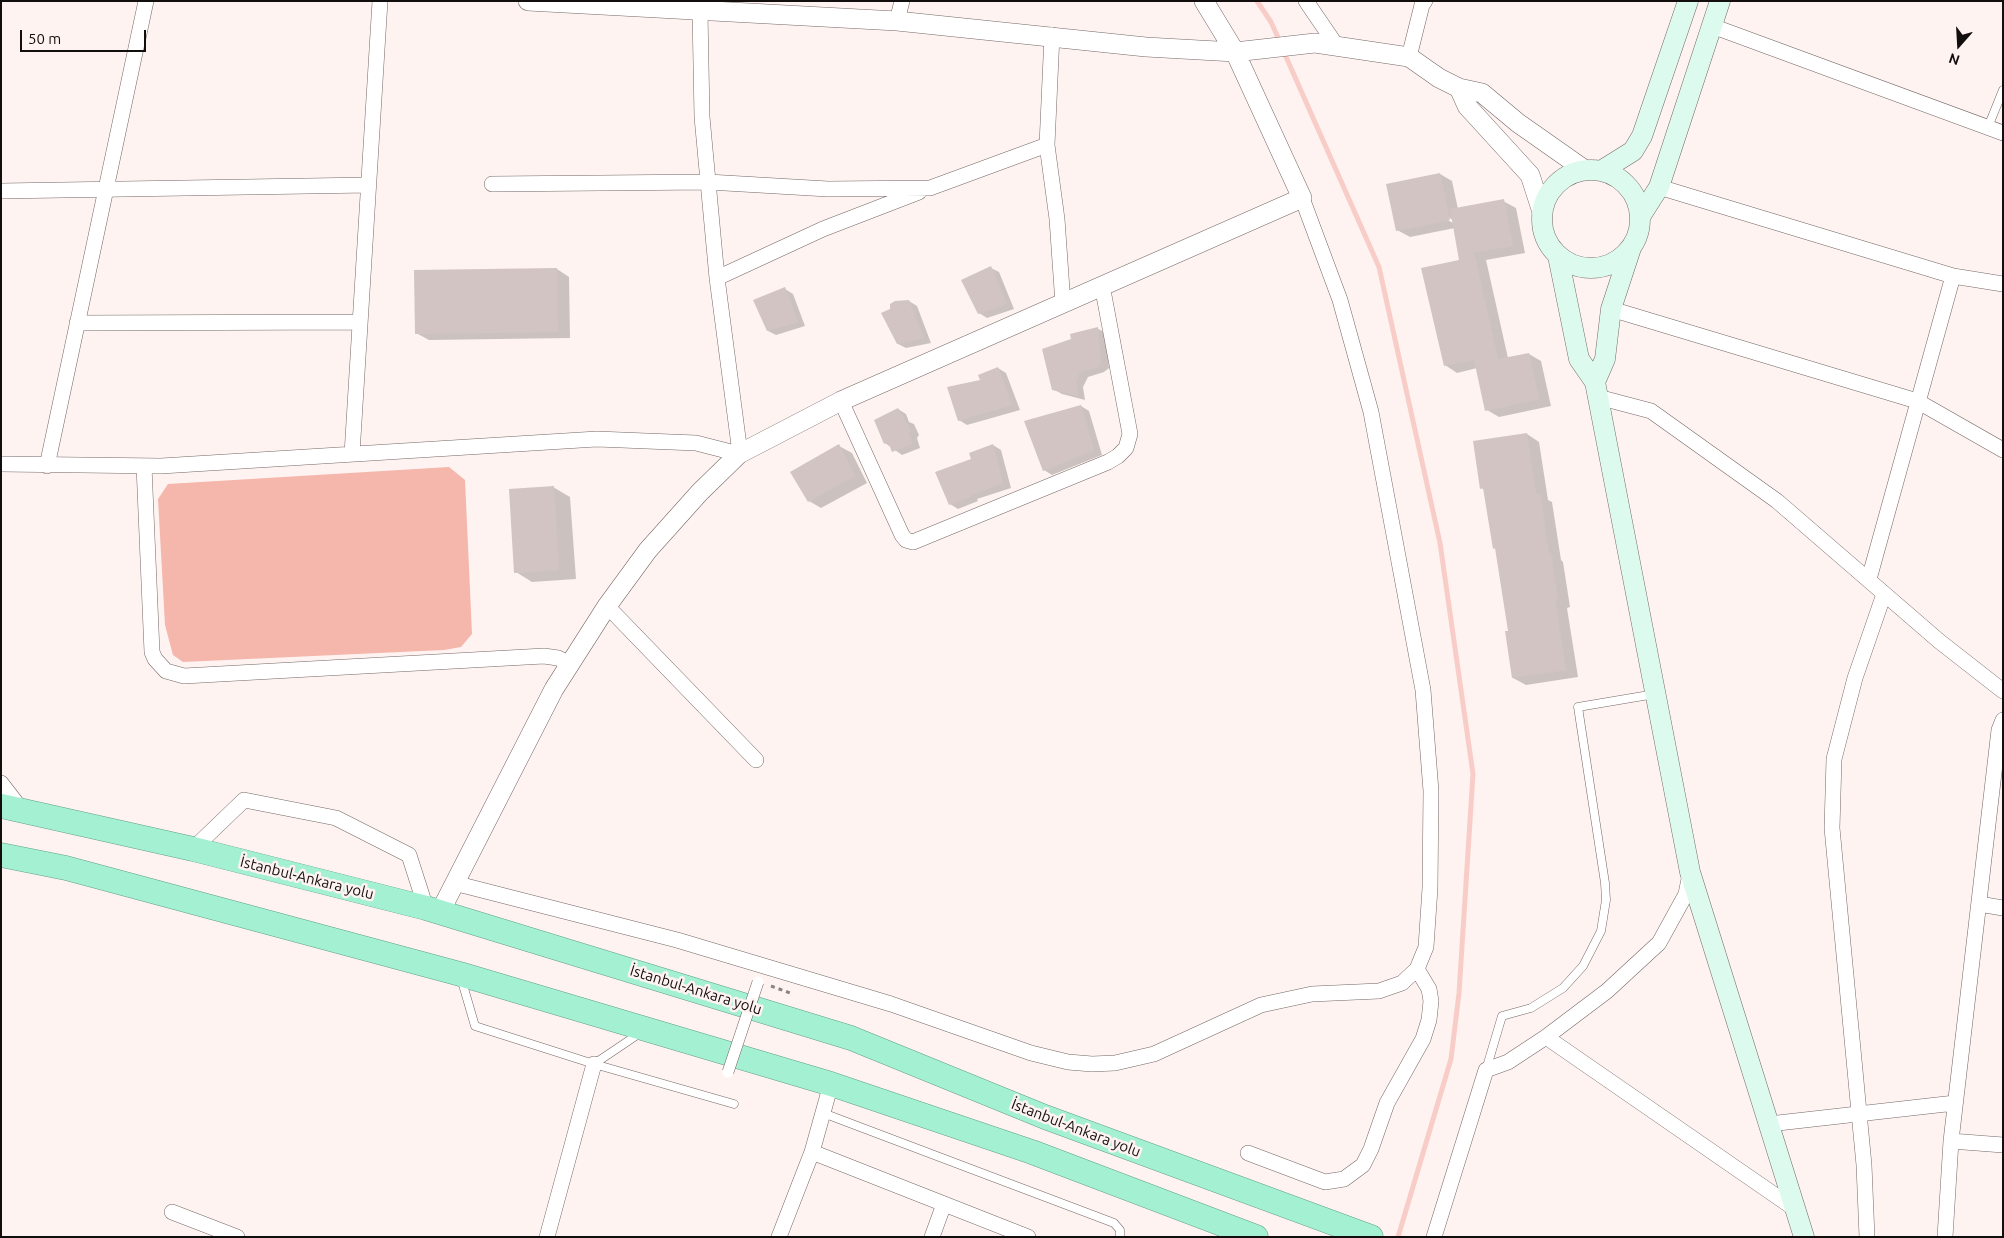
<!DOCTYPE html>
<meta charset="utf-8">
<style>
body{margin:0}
#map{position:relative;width:2004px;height:1238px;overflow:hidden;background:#fef3f1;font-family:Ubuntu,sans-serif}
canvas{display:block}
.frame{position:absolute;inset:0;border:2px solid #120e0d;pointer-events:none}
.north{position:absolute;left:1934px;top:20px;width:50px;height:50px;-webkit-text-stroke:4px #fef3f1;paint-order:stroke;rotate:199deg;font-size:14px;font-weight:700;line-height:20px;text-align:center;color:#120e0d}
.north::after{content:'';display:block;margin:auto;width:18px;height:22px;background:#120e0d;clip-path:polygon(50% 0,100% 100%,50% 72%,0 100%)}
.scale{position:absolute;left:20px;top:30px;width:126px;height:22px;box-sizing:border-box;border:2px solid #120e0d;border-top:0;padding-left:6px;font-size:15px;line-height:18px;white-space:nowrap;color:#120e0d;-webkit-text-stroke:4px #fef3f1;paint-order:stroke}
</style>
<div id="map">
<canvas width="2004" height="1238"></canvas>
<div class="frame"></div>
<div class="north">N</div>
<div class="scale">50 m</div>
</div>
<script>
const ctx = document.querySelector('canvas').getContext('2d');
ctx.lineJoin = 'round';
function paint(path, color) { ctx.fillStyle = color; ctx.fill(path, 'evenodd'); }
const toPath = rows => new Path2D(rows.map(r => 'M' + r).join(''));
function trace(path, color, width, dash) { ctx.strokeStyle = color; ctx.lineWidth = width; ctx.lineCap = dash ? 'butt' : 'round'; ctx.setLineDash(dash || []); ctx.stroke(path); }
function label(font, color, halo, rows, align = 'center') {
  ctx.font = font + ' Ubuntu,sans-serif'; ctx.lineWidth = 5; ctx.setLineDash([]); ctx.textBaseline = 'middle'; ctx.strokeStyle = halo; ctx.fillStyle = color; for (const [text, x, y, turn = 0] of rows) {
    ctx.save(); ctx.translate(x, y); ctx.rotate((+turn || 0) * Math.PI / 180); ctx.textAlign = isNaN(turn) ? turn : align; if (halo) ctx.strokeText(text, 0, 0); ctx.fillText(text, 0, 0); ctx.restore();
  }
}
const green = toPath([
 [449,467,465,480,472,634,461,647,444,650,183,662,173,655,165,625,158,499,168,484]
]);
const shadow = toPath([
 [1440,174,1452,181,1458,209,1503,201,1516,208,1525,253,1486,260,1508,358,1529,354,1541,361,1551,406,1499,417,1487,410,1477,368,1457,373,1445,365,1461,261,1455,228,1410,237,1397,230],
 [1445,215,1453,220,1453,223,1444,218],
 [991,268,999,272,1014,309,987,318,979,313],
 [557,269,569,277,570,338,429,340,416,333],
 [785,289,793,294,805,326,776,335,768,331],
 [909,301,917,306,931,343,906,348,898,344,892,309],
 [1097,328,1105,333,1109,368,1104,372,1088,377,1083,387,1085,400,1062,394,1053,389],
 [998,368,1006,373,1020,410,967,425,959,420,981,381],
 [1081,406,1089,411,1102,455,1052,475,1044,470],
 [898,409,906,414,909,422,914,424,919,435,917,438,920,448,902,455,885,443],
 [1527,434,1539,442,1548,500,1552,502,1561,560,1563,562,1570,607,1567,608,1578,677,1526,685,1513,678,1509,632,1496,549,1494,548,1485,490,1481,488],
 [993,445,1001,450,1011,488,977,499,978,501,958,509,950,504,973,460],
 [839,446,852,453,867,483,821,508,809,501],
 [553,487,570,497,576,579,532,582,516,572]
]);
const stream = toPath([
 [1257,1,1271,22,1280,42],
 [1283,50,1379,267,1440,543,1473,774,1459,993,1451,1059,1398,1237]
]);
const building = toPath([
 [1440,173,1450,220,1396,231,1386,184],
 [1504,199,1513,246,1474,253,1498,359,1529,353,1539,399,1485,411,1474,360,1444,366,1421,268,1459,260,1450,209],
 [991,266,1007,304,978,314,961,280],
 [557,268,558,332,415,334,414,270],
 [785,287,798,322,767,331,753,300],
 [909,300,924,338,897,344,881,313,890,309,890,304,895,301],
 [1098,327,1101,363,1096,368,1080,372,1076,382,1078,396,1052,390,1042,349,1071,339,1070,334],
 [998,367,1012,405,958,421,947,387,980,380,978,375],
 [1081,405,1094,450,1043,471,1024,421],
 [898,408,911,430,909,433,912,444,892,452,888,442,884,444,874,420],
 [1527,433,1536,494,1540,493,1549,553,1551,553,1558,600,1555,601,1566,670,1512,678,1505,631,1508,631,1495,548,1493,549,1483,488,1480,489,1473,441],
 [839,444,855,476,808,502,790,472],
 [993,444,1003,483,970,495,970,497,949,505,935,472,971,459,969,453],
 [554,486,559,570,514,573,509,489]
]);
const path = toPath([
 [771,986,793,994]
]);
const service = toPath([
 [1988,127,2003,90],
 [461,978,475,1026,594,1064,734,1104],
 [594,1064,640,1033],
 [1486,1070,1502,1016,1531,1008,1563,988,1583,966,1601,931,1606,900,1605,883,1578,707,1655,694],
 [823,1113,1114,1223,1120,1230,1120,1237]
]);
const minor = toPath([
 [1306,1,1336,45],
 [700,12,702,117,717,278,740,453],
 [897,21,902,1],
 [1712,26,2003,133],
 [1052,35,1047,145,1057,219,1063,304],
 [1409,57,1422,5,1425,1],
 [492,184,708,182,828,189,930,188,1047,145],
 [1659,187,1953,276,2003,284],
 [1,191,369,185],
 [717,278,823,229,919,192],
 [1611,309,1917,401,2003,450],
 [77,323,360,322],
 [1598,397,1651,411,1777,501,1939,641,2003,691],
 [841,401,902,535,906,540,913,542,1108,462,1118,456,1126,448,1130,434,1102,285],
 [352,454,380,1],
 [1,464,161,466,597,439,696,443,739,454],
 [47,466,146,1],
 [144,466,152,652,155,659,166,671,184,676,544,656,558,658,570,664],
 [1869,579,1953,276],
 [607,606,756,760],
 [1,783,21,809],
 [193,849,244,800,336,818,409,855,426,908],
 [454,883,677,940,891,1004,1031,1053,1068,1062,1092,1064,1115,1063,1154,1054,1261,1005,1312,994,1379,991,1402,983,1417,969,1426,947,1430,888,1431,791,1423,690,1371,412,1340,300,1302,198],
 [1979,904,2003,908],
 [1546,1037,1795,1209],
 [1769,1124,1955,1103],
 [1951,1141,2003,1145],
 [812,1152,831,1084],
 [1248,1153,1325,1182,1344,1179,1363,1165,1371,1149,1387,1103,1423,1039,1429,1020,1431,1001,1429,989,1417,969],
 [172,1212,237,1237],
 [547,1237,594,1064],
 [779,1237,812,1152,1028,1237],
 [932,1237,944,1204],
 [1434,1237,1486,1070,1508,1062,1546,1037,1607,991,1659,943,1686,894,1690,874],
 [1867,1237,1864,1165,1832,828,1834,759,1855,678,1884,594],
 [1945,1237,1951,1141,1999,730,2003,720]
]);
const tertiary = toPath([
 [528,1,897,21,1146,47,1235,52,1315,43,1409,57,1439,78,1459,88,1467,106,1530,175,1542,212],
 [1459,88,1482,93,1518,123,1585,170],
 [440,912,554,689,607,606,648,550,700,492,739,454,841,401,1302,198,1235,52,1204,1]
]);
const secondary = toPath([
 '1542 219a49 49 0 1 1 98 0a49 49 0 1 1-98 0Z',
 [1601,171,1633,151,1642,136,1688,1],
 [1640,217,1659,187,1720,1],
 [1558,256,1579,359,1595,382,1690,872,1804,1237],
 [1595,382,1605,359,1611,309,1631,248]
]);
const trunk = toPath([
 [1,806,193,849,426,908,851,1038,1045,1117,1371,1237],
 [1,855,66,868,460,974,831,1084,1032,1152,1256,1237]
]);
const pedestrianBridge = toPath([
 [728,1072,758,982]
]);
const streetNames = [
 ["İstanbul-Ankara yolu",307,878,14],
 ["İstanbul-Ankara yolu",696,990,17],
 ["İstanbul-Ankara yolu",1076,1128,21]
];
paint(green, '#f5b6ac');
paint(shadow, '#0003');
trace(stream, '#f8cdc7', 5);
paint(building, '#d1c4c2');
trace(service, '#746866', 9);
trace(minor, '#746866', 16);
trace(tertiary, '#746866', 20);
trace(secondary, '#746866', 21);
trace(trunk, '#629f86', 25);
trace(path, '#8a8381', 3, [4, 4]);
trace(service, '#fff', 8);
trace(minor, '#fff', 15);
trace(tertiary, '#fff', 19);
trace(secondary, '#ddfaee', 20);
trace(trunk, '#a4f0d2', 24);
trace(pedestrianBridge, '#746866', 12, []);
trace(pedestrianBridge, '#fff', 11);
label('15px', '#120e0d', '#fef3f1', streetNames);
</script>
